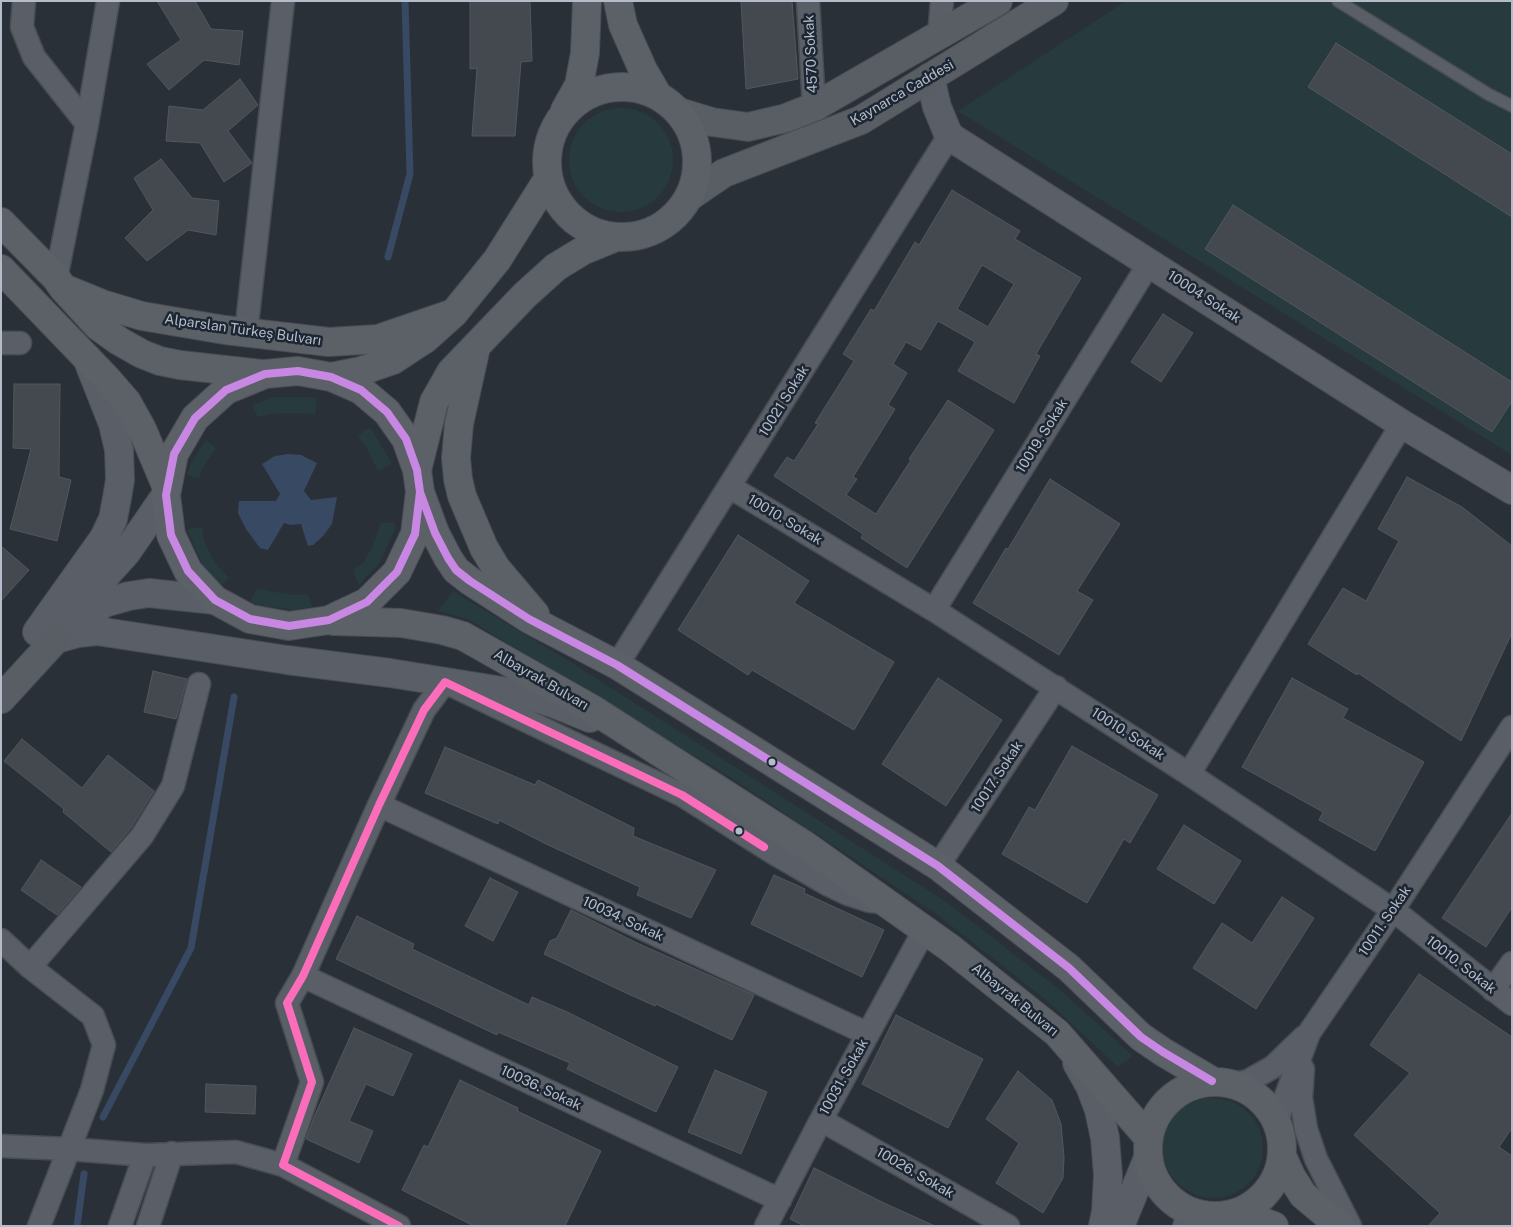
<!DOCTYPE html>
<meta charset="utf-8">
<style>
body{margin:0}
#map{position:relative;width:1513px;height:1227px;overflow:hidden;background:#2a3038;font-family:"Public Sans",sans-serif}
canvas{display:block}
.frame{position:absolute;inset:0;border:2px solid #b4bcc9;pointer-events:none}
</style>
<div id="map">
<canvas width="1513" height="1227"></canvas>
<div class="frame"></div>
</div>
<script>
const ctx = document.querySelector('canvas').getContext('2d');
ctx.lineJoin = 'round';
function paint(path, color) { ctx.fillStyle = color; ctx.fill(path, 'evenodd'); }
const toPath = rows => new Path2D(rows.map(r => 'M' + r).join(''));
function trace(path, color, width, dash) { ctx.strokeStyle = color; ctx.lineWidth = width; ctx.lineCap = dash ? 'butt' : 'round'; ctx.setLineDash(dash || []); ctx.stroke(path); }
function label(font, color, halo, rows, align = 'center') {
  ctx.font = font + ' "Public Sans",sans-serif'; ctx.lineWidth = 5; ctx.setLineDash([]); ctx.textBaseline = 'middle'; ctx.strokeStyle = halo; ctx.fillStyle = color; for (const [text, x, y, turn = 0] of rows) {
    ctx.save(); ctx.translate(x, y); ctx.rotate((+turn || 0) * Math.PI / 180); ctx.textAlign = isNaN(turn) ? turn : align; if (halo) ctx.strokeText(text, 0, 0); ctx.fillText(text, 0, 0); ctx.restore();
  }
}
const green = toPath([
 [1126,1,1512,1,1512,455,958,111],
 '569 160a52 52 0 1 1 104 0a52 52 0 1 1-104 0Z',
 [274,397,311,397,317,399,315,415,306,413,278,413,258,417,252,405],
 [371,428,392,464,378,471,365,445,358,437,364,430],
 [206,440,216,448,203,467,199,478,187,475,191,463],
 [381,523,395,523,395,529,380,562,359,585,353,570,363,563,373,545],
 [202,527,204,540,209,552,217,565,229,578,221,585,203,565,188,532,188,529],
 [257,589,292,595,308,595,312,607,294,610,257,605,250,601],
 [453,591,569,661,945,901,1059,989,1133,1056,1118,1067,1046,1000,935,913,730,777,467,619,438,611],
 '1163 1148a50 50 0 1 1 100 0a50 50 0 1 1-100 0Z'
]);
const water = toPath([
 [288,454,301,455,317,463,304,491,311,500,337,497,332,524,323,536,313,545,308,546,301,524,290,525,284,523,268,550,260,548,246,529,238,513,239,501,276,501,280,494,262,464,275,456]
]);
const stream = toPath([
 [388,257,410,174,405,1],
 [103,1117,191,948,234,697],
 [77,1226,84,1174]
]);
const building = toPath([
 [157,1,195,1,211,29,243,31,239,65,204,60,169,90,147,64,181,40,157,1],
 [470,1,530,1,532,61,521,62,515,136,472,136,477,68,470,69,470,1],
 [741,1,792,1,798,79,746,89,741,1],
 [1336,43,1512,154,1512,217,1308,87,1336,43],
 [240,79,258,105,228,131,252,163,224,182,200,143,166,141,169,106,203,110,240,79],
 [161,159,192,198,219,201,216,235,188,230,147,261,125,238,153,210,134,178,161,159],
 [952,190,1020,231,1015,239,1081,278,1036,354,1040,356,1014,403,958,371,975,342,938,321,921,350,906,342,893,364,907,373,888,405,895,409,853,477,857,479,846,495,876,514,911,460,909,459,948,400,994,430,907,568,861,538,863,534,774,476,787,457,794,461,818,424,815,423,854,361,843,354,871,309,874,311,915,242,919,245,952,190],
 [982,265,1014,284,988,327,957,309,982,265],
 [1233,205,1512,382,1512,401,1492,432,1205,249,1233,205],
 [1163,314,1193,333,1161,382,1131,362,1163,314],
 [14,384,60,384,59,477,71,480,57,541,10,529,31,449,13,448,14,384],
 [1407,477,1462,507,1512,546,1512,633,1461,741,1358,673,1357,675,1308,644,1343,588,1366,601,1399,541,1378,529,1407,477],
 [1050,479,1120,524,1077,591,1093,600,1059,655,973,603,1006,548,1008,549,1050,479],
 [738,535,809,581,794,603,894,662,854,730,752,670,748,675,678,630,738,535],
 [1,546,29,570,1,601,1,546],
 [153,671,187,679,176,719,144,712,153,671],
 [938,678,1002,720,946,806,882,764,938,678],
 [1292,678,1348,709,1343,718,1424,762,1375,851,1319,820,1323,812,1242,767,1292,678],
 [22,739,82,788,108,755,154,791,131,828,111,852,63,812,64,809,4,761,22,739],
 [1072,746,1158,795,1130,843,1124,839,1087,903,1002,854,1029,807,1035,810,1072,746],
 [445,747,535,785,538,780,634,828,633,836,716,870,691,918,637,895,640,887,546,844,499,820,498,824,425,793,445,747],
 [1512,813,1512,907,1486,947,1442,918,1512,813],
 [1184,825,1241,861,1214,904,1157,869,1184,825],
 [41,860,81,887,57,915,21,890,41,860],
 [774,875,805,889,804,893,884,930,862,977,751,924,774,875],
 [490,878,518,892,493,941,465,926,490,878],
 [1282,897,1314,918,1256,1009,1193,968,1222,923,1252,943,1282,897],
 [571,910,637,943,754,995,732,1040,656,1004,655,1006,624,992,544,954,550,941,557,938,571,910],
 [357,916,414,944,412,949,529,1005,532,997,567,1012,678,1067,656,1112,567,1069,570,1063,498,1032,497,1035,336,959,357,916],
 [1419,974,1512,1037,1512,1128,1499,1147,1512,1156,1512,1226,1428,1226,1440,1213,1354,1135,1410,1073,1370,1045,1419,974],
 [896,1015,983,1059,948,1128,862,1084,896,1015],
 [354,1028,412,1054,393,1096,366,1084,349,1121,373,1131,359,1163,306,1139,314,1117,354,1028],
 [715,1070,767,1092,741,1154,688,1132,715,1070],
 [1018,1071,1052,1100,1061,1124,1064,1157,1063,1178,1043,1213,996,1183,1019,1143,986,1119,1018,1071],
 [460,1080,518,1108,517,1111,601,1151,565,1226,474,1226,402,1190,424,1145,428,1147,460,1080],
 [206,1084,256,1086,255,1114,205,1112,206,1084],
 [814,1168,884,1203,935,1226,804,1226,790,1219,814,1168]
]);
const service = toPath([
 [1338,1,1488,94,1512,106]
]);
const minor = toPath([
 [24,1,22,27,34,57,87,124],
 [808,1,814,107],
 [939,37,942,1],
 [56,278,87,124,108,1],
 [246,333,283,1],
 [1,343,20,343],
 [730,487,934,610,1189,774,1393,910,1512,1004],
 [934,610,1150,262],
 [617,665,949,136],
 [1189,774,1402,424],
 [379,805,868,1034],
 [938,866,1056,687],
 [1,940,30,967,93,1016,104,1045,92,1090,69,1149,1,1146],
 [30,967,142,836,173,786,199,684],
 [303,976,780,1200],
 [1493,990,1512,963],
 [1303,1069,1301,1098,1306,1129,1316,1159,1350,1226],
 [1235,1084,1248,1081,1273,1067,1304,1037],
 [821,1120,1008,1226],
 [1276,1123,1309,1033,1393,910,1512,727],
 [39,1226,69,1149,145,1155,236,1152,283,1165],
 [120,1226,145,1155],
 [148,1226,172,1153],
 [399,1226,283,1165,312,1082,287,1003,303,976,379,805,424,710,445,682,682,795,772,852,827,884,848,894,870,901,881,902],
 [766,1226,821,1120,925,929]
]);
const tertiary = toPath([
 [930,77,937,107,949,136,1402,424,1512,490],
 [63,612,106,575,126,553,166,495],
 [75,625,104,603,129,596,149,593,215,600],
 [37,632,104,538,113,519,117,498,120,480,119,450,113,424,87,358],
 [56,639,78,633,97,631,287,660,390,673,527,695,553,703,590,718],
 [1077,1063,1090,1086,1099,1110,1105,1138,1108,1175,1106,1212,1103,1226],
 [1120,1226,1148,1158],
 [1187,1226,1203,1215]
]);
const secondary = toPath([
 [679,112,712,122,748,127,786,118,814,107,998,1],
 [689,197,724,173,861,120,1054,1],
 [1,699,56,639]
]);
const primary = toPath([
 [618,1,623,25,643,70,657,94],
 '547 162a75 75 0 1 1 150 0a75 75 0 1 1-150 0Z',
 [565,110,579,85,585,53,587,1],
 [1,222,56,278,63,288,98,326,119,341,142,354,160,361,180,365,261,374],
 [1,269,107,379,127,402,142,429,167,488],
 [63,288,102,304,142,316,225,330,329,342,378,339,454,313],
 [476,347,459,424,456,458,458,479,462,496,484,548,496,568,535,614],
 [331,377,361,371,393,360,425,339,454,313,497,260,548,179],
 [417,470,434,402,451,372,525,295,556,267,584,250,616,237],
 [420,492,415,534,397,572,367,602,329,620,289,626,250,619,215,600,188,571,171,535,166,495,174,454,195,418,226,390,265,374,298,371,331,377,361,390,387,412,406,439,417,470,420,492,435,533,448,558,456,570,470,581,529,619,617,665,938,866,1069,968,1141,1037,1163,1052,1212,1081],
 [333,621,401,623,442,630,463,636,592,709,806,846,950,948,1057,1033,1148,1137],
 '1148 1149a67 67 0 1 1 134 0a67 67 0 1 1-134 0Z',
 [1282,1156,1291,1176,1303,1195,1340,1226],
 [1226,1216,1258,1220,1274,1226]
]);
const bus1 = toPath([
 [420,492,415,534,397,572,367,602,329,620,289,626,250,619,215,600,188,571,171,535,166,495,174,454,195,418,226,390,265,374,298,371,331,377,361,390,387,412,406,439,417,470,420,492,435,533,448,558,456,570,470,581,529,619,617,665,938,866,1069,968,1141,1037,1163,1052,1212,1081]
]);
const bus2 = toPath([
 [399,1226,283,1165,312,1082,287,1003,303,976,379,805,424,710,445,682,682,795,764,847]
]);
const markers = [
 [772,762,4.5,"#b4bcc9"],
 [739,831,4.5,"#b4bcc9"]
];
const streetNames = [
 ["4570 Sokak",811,54,-93],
 ["Kaynarca Caddesi",902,93,-30],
 ["10004 Sokak",1204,297,33],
 ["Alparslan Türkeş Bulvarı",243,330,8],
 ["10021 Sokak",784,401,-58],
 ["10019. Sokak",1042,436,-58],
 ["10010. Sokak",785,520,31],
 ["Albayrak Bulvarı",541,680,30],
 ["10010. Sokak",1128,734,33],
 ["10017. Sokak",997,777,-57],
 ["10034. Sokak",623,919,25],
 ["10011. Sokak",1385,921,-56],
 ["10010. Sokak",1461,965,38],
 ["Albayrak Bulvarı",1015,1000,39],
 ["10031. Sokak",844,1077,-61],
 ["10036. Sokak",541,1088,25],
 ["10026. Sokak",915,1173,30]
];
paint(green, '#273a3e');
paint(water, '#384963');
trace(stream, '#384963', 7);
paint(building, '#444950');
trace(building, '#52575f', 1);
trace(service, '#484c53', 14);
trace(minor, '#484c53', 25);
trace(tertiary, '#484c53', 30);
trace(secondary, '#484c53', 30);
trace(primary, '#484c55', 30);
trace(service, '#5a5e66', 11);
trace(minor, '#5a5e66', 22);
trace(tertiary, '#5a5e66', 28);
trace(secondary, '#595d64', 28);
trace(primary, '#5c6168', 28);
trace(bus1, '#c787e3', 8);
trace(bus2, '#fb6dba', 8);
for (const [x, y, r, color] of markers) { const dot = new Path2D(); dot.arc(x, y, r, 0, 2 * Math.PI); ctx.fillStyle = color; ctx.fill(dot); trace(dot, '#1d2633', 2); }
label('14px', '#b4bcc9', '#1d2633', streetNames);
</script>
